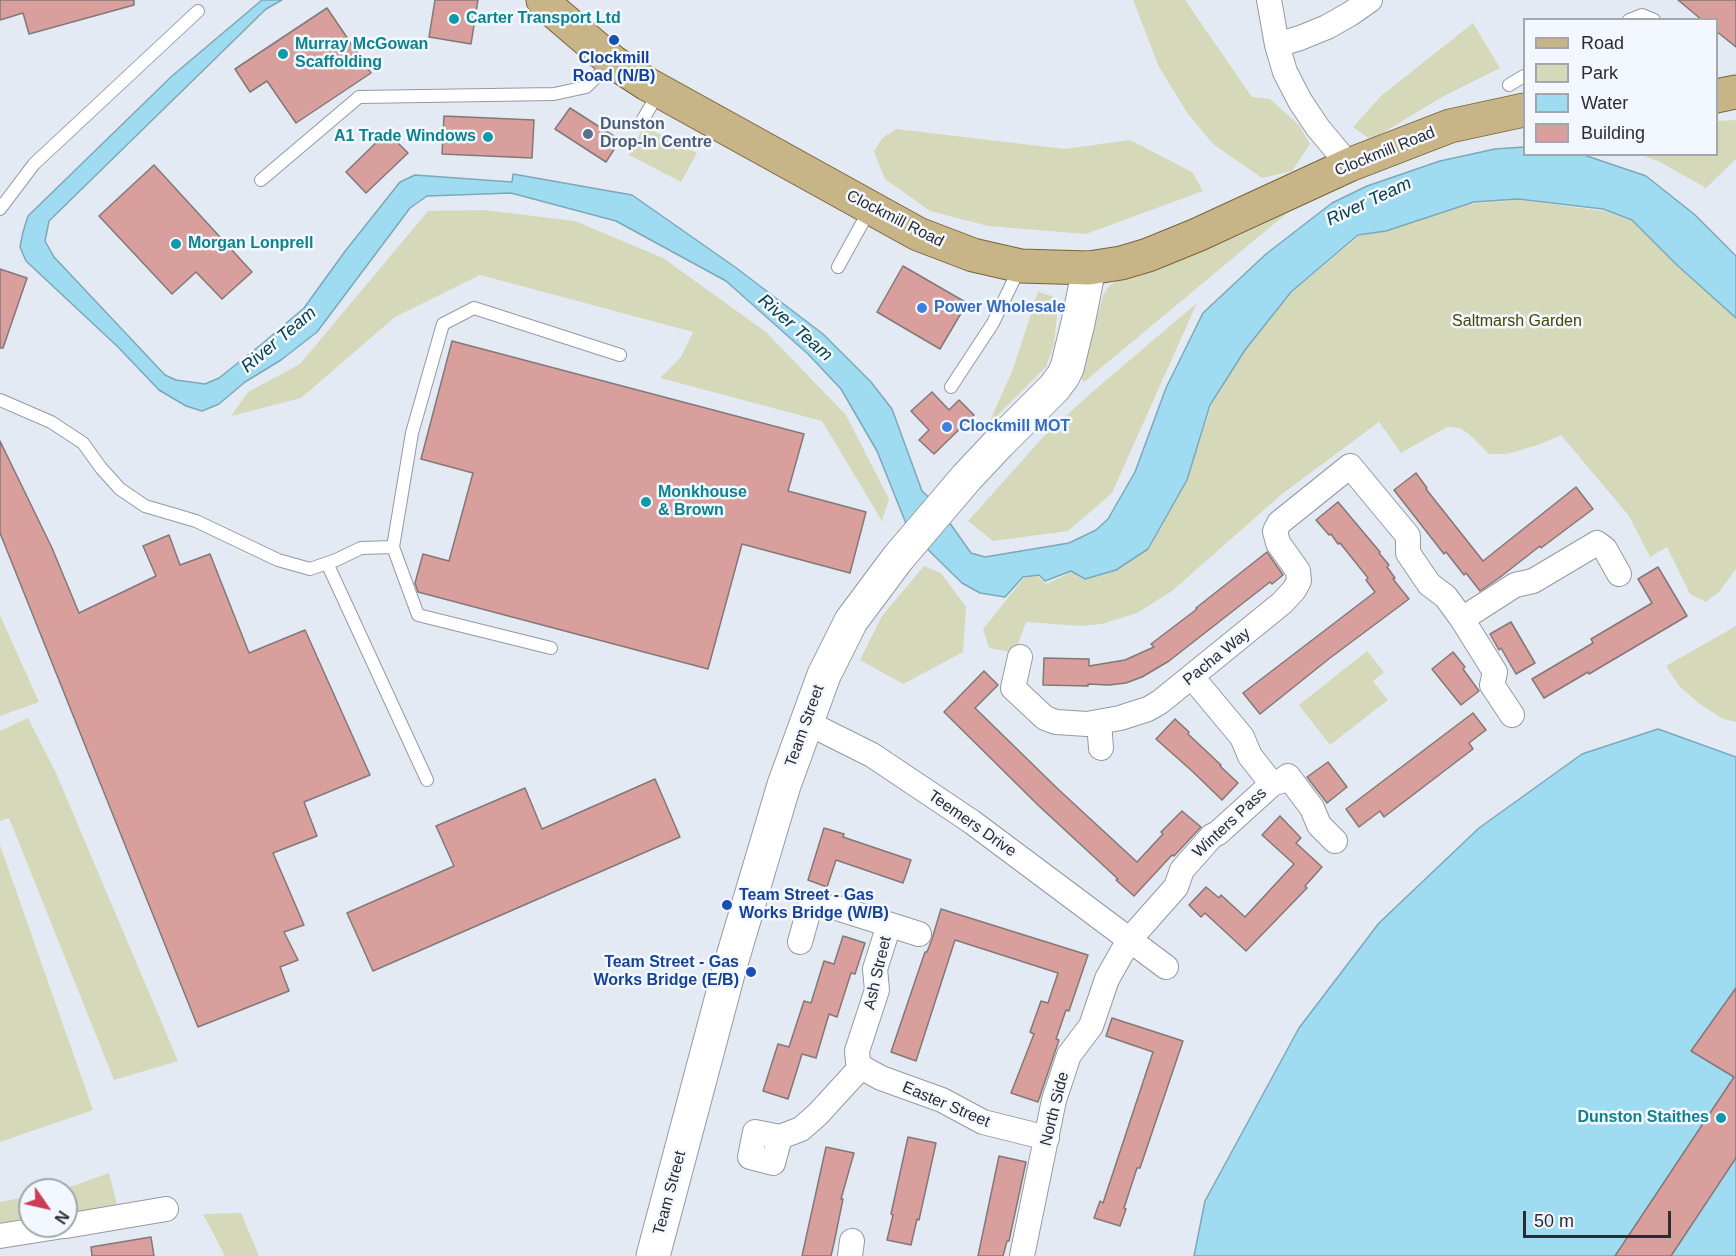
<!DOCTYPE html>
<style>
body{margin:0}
#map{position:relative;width:1736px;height:1256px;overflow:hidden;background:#e4eaf4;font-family:Helvetica,sans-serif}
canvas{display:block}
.legend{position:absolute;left:1523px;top:18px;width:195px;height:138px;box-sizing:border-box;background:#f3f7ff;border:2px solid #a3a6ac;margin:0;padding:8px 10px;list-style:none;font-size:18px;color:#2b2d30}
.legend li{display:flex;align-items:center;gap:12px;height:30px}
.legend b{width:30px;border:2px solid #a3a6ac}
.north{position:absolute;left:18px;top:1178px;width:60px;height:60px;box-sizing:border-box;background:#f3f7ff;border:2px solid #a3a6ac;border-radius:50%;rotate:124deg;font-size:16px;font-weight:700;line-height:24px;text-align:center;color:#2b2d30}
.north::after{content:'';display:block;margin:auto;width:21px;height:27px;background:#cd3c55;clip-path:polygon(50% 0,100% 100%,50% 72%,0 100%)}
.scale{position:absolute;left:1523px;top:1211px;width:148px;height:27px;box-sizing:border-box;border:3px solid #2b2d30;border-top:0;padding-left:8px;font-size:18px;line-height:21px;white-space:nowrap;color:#2b2d30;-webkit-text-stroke:4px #f3f7ff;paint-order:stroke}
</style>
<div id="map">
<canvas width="1736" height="1256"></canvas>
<ul class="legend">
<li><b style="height:8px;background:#c7b487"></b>Road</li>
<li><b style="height:16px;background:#d6d9b9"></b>Park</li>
<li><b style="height:16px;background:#9fdcf1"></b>Water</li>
<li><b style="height:16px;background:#d89f9d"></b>Building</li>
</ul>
<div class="north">N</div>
<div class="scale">50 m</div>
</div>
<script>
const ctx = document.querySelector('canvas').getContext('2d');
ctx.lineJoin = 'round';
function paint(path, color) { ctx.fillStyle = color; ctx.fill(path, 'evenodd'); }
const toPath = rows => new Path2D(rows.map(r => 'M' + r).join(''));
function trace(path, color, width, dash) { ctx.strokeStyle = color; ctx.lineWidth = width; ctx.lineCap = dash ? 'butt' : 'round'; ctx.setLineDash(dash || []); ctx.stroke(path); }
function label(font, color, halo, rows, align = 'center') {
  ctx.font = font + ' Helvetica,sans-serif'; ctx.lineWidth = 5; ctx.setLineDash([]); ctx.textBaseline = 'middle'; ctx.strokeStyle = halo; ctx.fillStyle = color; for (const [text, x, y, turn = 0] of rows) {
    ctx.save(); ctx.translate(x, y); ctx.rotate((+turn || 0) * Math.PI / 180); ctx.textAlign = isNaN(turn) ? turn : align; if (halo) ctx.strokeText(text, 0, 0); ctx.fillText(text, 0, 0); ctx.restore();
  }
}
const green = toPath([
 [1133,0,1185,0,1252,97,1270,99,1299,125,1310,144,1292,171,1262,178,1213,144,1188,114,1159,67],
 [1473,23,1500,68,1442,97,1371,140,1353,127,1381,96],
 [1736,120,1736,159,1706,188,1658,161,1640,155,1716,154,1717,121],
 [644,126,697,153,681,182,629,155],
 [896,129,1065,149,1130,140,1192,172,1203,191,1086,234,988,226,930,211,885,179,874,152,882,138],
 [1519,200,1604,211,1635,222,1658,244,1678,267,1736,318,1736,569,1719,592,1706,602,1690,594,1667,547,1650,557,1629,516,1561,435,1538,445,1507,454,1489,454,1470,435,1460,428,1447,427,1401,453,1379,422,1282,494,1172,591,1137,613,1102,624,1081,626,1026,622,1015,653,989,648,983,629,1023,579,1036,575,1046,584,1072,572,1083,580,1116,570,1149,549,1187,480,1212,404,1243,352,1291,293,1359,236,1385,230,1427,218,1447,210,1477,203],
 [484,210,575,221,663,258,766,332,846,415,889,499,882,521,822,421,660,378,681,357,693,332,480,275,395,317,301,398,231,416,248,392,300,364,428,211],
 [1287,213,1084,382,1080,377,1103,295,1109,286,1118,280,1134,277,1236,237],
 [1038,292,1052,296,1058,306,1054,344,1046,367,988,425,1013,369],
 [1197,303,1112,493,1068,531,993,541,968,521,1045,435,1091,393],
 [924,566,941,573,966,607,963,652,903,684,860,660,882,616],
 [0,615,39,702,0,716],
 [1736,626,1736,722,1723,719,1700,704,1679,686,1666,666],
 [1367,651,1384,672,1373,681,1388,700,1330,745,1299,705],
 [28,718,56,773,178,1061,114,1080,9,818,0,821,0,731],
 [0,845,93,1110,0,1142],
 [109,1173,118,1208,66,1217,66,1190,61,1190],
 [30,1196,30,1223,0,1228,0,1202],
 [241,1213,259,1256,225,1256,203,1214]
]);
const water = toPath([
 [262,0,282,0,266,9,49,221,45,241,54,257,165,375,176,380,205,384,219,378,263,343,304,308,346,250,400,182,415,175,512,182,513,174,632,195,735,267,823,334,871,382,892,409,922,491,937,505,971,553,985,557,1069,543,1096,530,1108,519,1135,472,1166,388,1203,313,1266,254,1332,203,1367,186,1440,161,1495,149,1524,147,1524,154,1584,155,1646,176,1694,214,1736,256,1736,318,1678,266,1632,220,1603,209,1518,199,1474,202,1386,231,1358,235,1291,292,1245,350,1210,405,1187,480,1148,549,1116,570,1085,579,1071,571,1045,581,1039,575,1023,577,1005,597,980,593,962,583,909,531,877,451,841,389,808,354,726,281,616,221,511,193,427,196,410,208,317,332,281,360,245,382,219,404,202,411,186,406,159,390,118,347,26,261,20,247,23,232,28,216,172,76,262,0],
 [1658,729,1736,757,1736,1256,1194,1256,1205,1201,1299,1028,1379,923,1479,828,1582,754,1658,729]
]);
const building = toPath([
 [0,0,134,0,134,5,29,34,23,13,0,20,0,0],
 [435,0,478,0,471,44,429,37,435,0],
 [1678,0,1736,0,1736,47,1716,31,1716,20,1702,20,1678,0],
 [327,8,371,73,296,123,267,81,250,92,235,69,327,8],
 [570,108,620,140,606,162,555,129,570,108],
 [444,116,534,120,532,158,442,154,444,116],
 [387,132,408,153,366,193,346,172,387,132],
 [154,165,252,272,222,299,196,272,172,294,99,216,154,165],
 [903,266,967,303,940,349,877,312,903,266],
 [0,269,27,278,3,348,0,348,0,269],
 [452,341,804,434,788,491,866,512,850,573,742,544,708,669,418,592,415,583,423,554,449,561,473,473,421,459,452,341],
 [932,392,949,410,959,400,974,415,934,454,919,440,929,430,911,411,932,392],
 [0,441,52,548,79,613,156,576,143,546,169,535,180,565,210,554,249,653,305,630,370,775,304,802,317,836,273,853,304,925,284,932,298,960,280,967,289,991,198,1027,0,533,0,441],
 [1416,473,1427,488,1426,489,1483,561,1576,487,1593,509,1541,548,1540,546,1499,578,1480,591,1466,573,1464,575,1446,552,1444,554,1394,490,1416,473],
 [1338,502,1380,552,1379,553,1389,565,1387,567,1395,578,1393,579,1409,599,1330,658,1260,714,1243,693,1375,592,1366,580,1368,578,1340,543,1338,544,1331,534,1329,535,1316,520,1338,502],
 [1267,552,1283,575,1272,584,1270,582,1169,661,1142,677,1126,683,1109,685,1088,684,1088,686,1043,685,1044,658,1089,659,1089,666,1125,660,1154,647,1151,644,1197,609,1196,608,1267,552],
 [1658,567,1687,616,1589,674,1588,672,1544,698,1532,679,1593,643,1591,639,1652,603,1638,579,1658,567],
 [1511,622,1535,663,1516,674,1501,648,1499,650,1490,634,1511,622],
 [1453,652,1465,667,1463,669,1479,691,1461,705,1432,669,1453,652],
 [984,671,998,685,975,708,1059,790,1137,862,1163,834,1161,832,1182,811,1201,827,1174,856,1172,855,1134,896,1116,880,1118,879,1039,806,944,712,984,671],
 [1473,713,1486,730,1469,743,1473,749,1384,817,1380,811,1359,827,1346,809,1473,713],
 [1175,719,1189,732,1188,734,1221,765,1220,766,1238,783,1222,800,1192,771,1156,739,1175,719],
 [1328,762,1347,787,1327,803,1307,777,1328,762],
 [655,779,680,837,373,971,347,913,454,866,436,826,525,788,542,829,655,779],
 [1280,816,1301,838,1296,843,1322,867,1305,886,1307,888,1246,951,1205,913,1201,917,1189,905,1206,887,1219,898,1221,895,1245,917,1294,864,1262,835,1280,816],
 [824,828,844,834,843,837,911,860,903,883,836,860,827,887,808,880,824,828],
 [941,909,1088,955,1069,1011,1066,1010,1056,1039,1059,1040,1038,1102,1011,1093,1034,1034,1030,1032,1041,1001,1048,1003,1058,973,955,940,916,1061,891,1052,925,952,927,952,932,939,941,909],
 [843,936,865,943,855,974,851,973,837,1017,829,1014,816,1058,802,1054,788,1099,763,1091,778,1044,789,1047,804,1001,811,1003,824,961,834,964,843,936],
 [1736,988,1736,1158,1671,1256,1615,1256,1734,1077,1691,1051,1736,988],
 [1112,1018,1183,1041,1140,1168,1137,1168,1124,1208,1126,1209,1120,1226,1094,1218,1100,1201,1103,1203,1153,1052,1106,1036,1112,1018],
 [908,1137,936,1143,919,1220,917,1219,911,1245,887,1240,893,1215,891,1214,908,1137],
 [826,1147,854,1153,841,1199,843,1199,834,1243,831,1256,802,1256,826,1147],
 [999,1156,1026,1162,1009,1241,1007,1241,1003,1256,978,1256,999,1156],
 [151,1237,154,1256,92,1256,91,1247,151,1237]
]);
const lane = toPath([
 [1629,20,1642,15,1654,20],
 [1509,85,1524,76],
 [642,121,659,92],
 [261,180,359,97,554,94,586,87,612,62],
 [0,209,34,164,198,11],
 [838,267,870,209],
 [951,387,993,323,1020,267],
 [0,400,51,422,83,443,101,468,120,489,145,506,196,521,278,560,310,569,336,560,361,548,393,547,418,615,551,648],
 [393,547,412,433,443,324,474,308,620,355],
 [327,563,427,780]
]);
const street = toPath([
 [1269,0,1277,45,1285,72,1300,101,1318,128,1349,165],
 [1277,45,1300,38,1327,27,1350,14,1370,0],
 [1462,619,1515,585,1533,581,1597,543,1605,549,1619,574],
 [1020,657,1013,688,1045,718,1056,722,1087,724,1120,718,1148,709,1160,702,1282,603,1294,590,1299,581,1298,571,1278,543,1275,531,1279,523,1350,466,1408,536,1408,553,1429,584,1446,597,1462,619,1495,672,1492,685,1512,715],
 [1192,677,1242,737,1250,756,1272,784],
 [806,722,872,755,972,822,1166,967],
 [1099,722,1101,748],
 [889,925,875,969,877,990,857,1051,858,1062,861,1067,881,1078,942,1100,983,1122,1047,1138],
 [800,942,810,906,837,908,919,934],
 [780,1137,773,1163,750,1157,755,1132,780,1137,801,1129,818,1114,861,1067],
 [66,1226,166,1209],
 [0,1236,63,1226],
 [850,1256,852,1241],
 [1022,1256,1054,1100,1069,1055,1091,1026,1107,979,1129,940,1176,887,1182,870,1212,836,1218,833,1272,784,1281,781,1288,776,1312,808,1319,825,1335,841]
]);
const secondary = toPath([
 [653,1256,729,970,784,785,824,675,851,621,898,558,967,477,999,443,1054,388,1063,376,1067,368,1078,323,1089,268]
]);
const primary = toPath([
 [543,0,551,9,613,62,647,84,918,234,973,255,1021,266,1089,268,1121,263,1148,255,1197,235,1349,165,1450,126,1524,110],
 [1716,96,1736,92]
]);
const markers = [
 [454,19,6,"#0f9aa8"],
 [614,40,6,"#1a4fb4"],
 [283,54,6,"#0f9aa8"],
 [588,134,6,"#5c6f8a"],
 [488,137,6,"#0f9aa8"],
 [176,244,6,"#0f9aa8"],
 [922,308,6,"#3f7fe0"],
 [947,427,6,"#3f7fe0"],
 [646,502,6,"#0f9aa8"],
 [727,905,6,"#1a4fb4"],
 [751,972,6,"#1a4fb4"],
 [1721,1118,6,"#0f9aa8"]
];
const cultureNames = [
 ["Carter Transport Ltd",466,19],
 ["Murray McGowan",295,45],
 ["Scaffolding",295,63],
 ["A1 Trade Windows",476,137,"right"],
 ["Morgan Lonprell",188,244],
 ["Monkhouse",658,493],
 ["& Brown",658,511],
 ["Dunston Staithes",1709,1118,"right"]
];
const transitNames = [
 ["Clockmill",614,59],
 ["Road (N/B)",614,77],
 ["Team Street - Gas",739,896,"left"],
 ["Works Bridge (W/B)",739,914,"left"],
 ["Team Street - Gas",739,963,"right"],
 ["Works Bridge (E/B)",739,981,"right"]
];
const serviceNames = [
 ["Dunston",600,125],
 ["Drop-In Centre",600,143]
];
const streetNames = [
 ["Clockmill Road",1385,152,-22],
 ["Clockmill Road",895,219,27],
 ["Pacha Way",1217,657,-39],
 ["Team Street",805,726,-70],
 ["Winters Pass",1230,823,-43],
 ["Teemers Drive",972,824,35],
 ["Ash Street",878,973,-77],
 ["Easter Street",946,1105,23],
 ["North Side",1055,1109,-76],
 ["Team Street",670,1193,-75]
];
const shopNames = [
 ["Power Wholesale",934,308],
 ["Clockmill MOT",959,427]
];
const parkNames = [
 ["Saltmarsh Garden",1517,322]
];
const waterNames = [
 ["River Team",1369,202,-25],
 ["River Team",795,328,41],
 ["River Team",279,340,-40]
];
paint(green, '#d6d9b9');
paint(water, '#9fdcf1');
trace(water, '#7ca8b7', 1.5);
paint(building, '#d89f9d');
trace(building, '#837877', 1.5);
trace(lane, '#9499a2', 14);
trace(street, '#9499a2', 26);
trace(secondary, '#9499a2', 35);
trace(primary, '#786435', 35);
trace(lane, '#fff', 12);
trace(street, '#fff', 24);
trace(secondary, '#fff', 33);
trace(primary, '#c7b487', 33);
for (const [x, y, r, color] of markers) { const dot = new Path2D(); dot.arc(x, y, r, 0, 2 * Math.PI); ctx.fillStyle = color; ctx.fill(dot); trace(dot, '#f3f7ff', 2); }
label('bold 16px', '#0d838f', '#f3f7ff', cultureNames, 'left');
label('bold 16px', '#164399', '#f3f7ff', transitNames);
label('bold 16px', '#4e5e75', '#f3f7ff', serviceNames, 'left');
label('16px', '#2b2d30', '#f3f7ff', streetNames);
label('bold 16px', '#366cbe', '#f3f7ff', shopNames, 'left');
label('16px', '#434506', '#f3f7ff', parkNames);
label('italic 18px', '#07404e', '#f3f7ff', waterNames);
</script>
